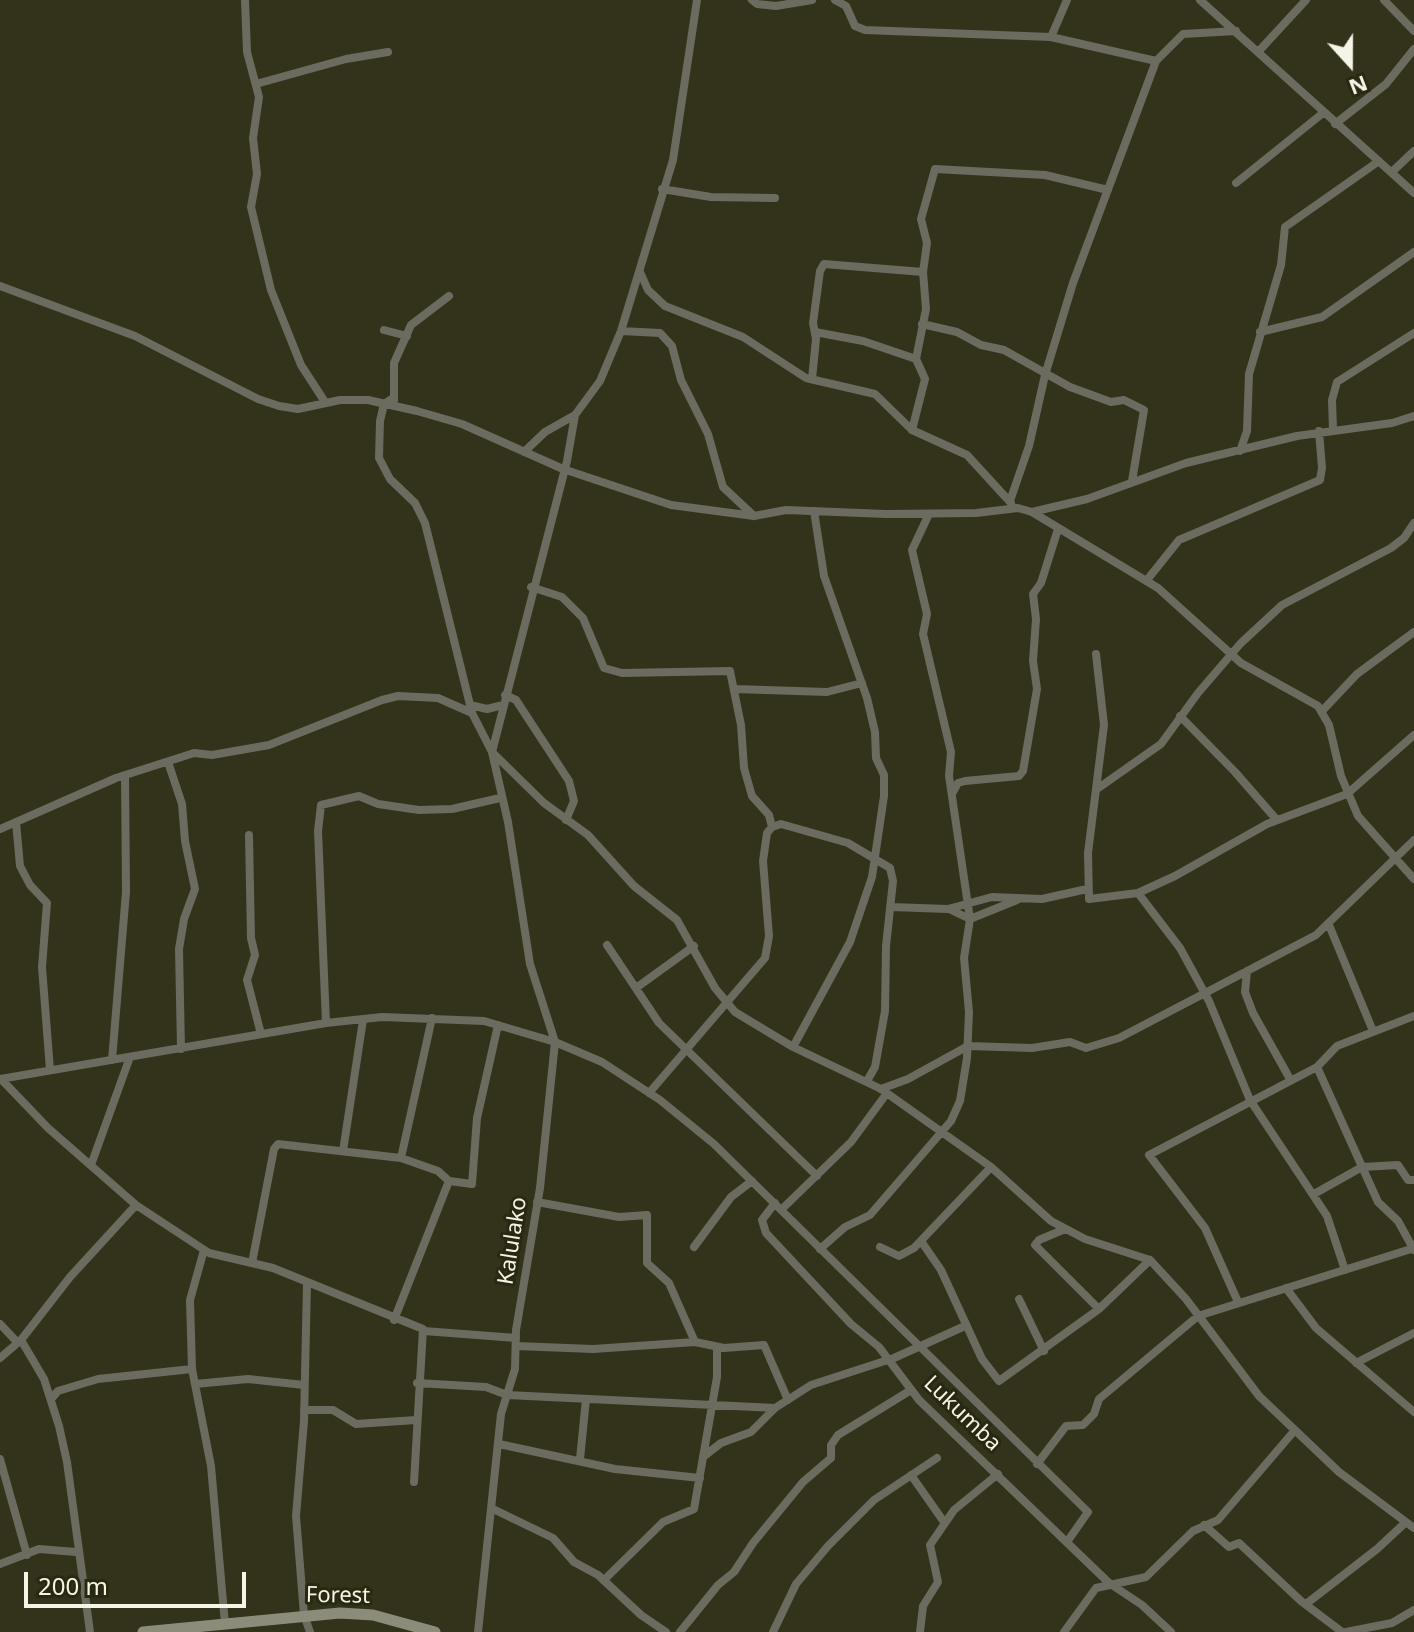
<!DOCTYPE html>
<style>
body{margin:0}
#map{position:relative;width:1414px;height:1632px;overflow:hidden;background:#33321b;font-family:"Noto Sans",sans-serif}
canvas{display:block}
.north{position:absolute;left:1310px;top:24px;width:80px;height:80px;-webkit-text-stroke:6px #292811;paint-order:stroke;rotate:159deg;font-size:22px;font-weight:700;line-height:32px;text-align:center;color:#f5f5e7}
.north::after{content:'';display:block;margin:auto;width:28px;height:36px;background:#f5f5e7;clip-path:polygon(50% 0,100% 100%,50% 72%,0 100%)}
.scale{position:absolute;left:24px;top:1572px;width:222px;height:36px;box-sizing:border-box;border:4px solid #f5f5e7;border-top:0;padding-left:10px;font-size:24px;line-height:28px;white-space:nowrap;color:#f5f5e7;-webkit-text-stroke:6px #292811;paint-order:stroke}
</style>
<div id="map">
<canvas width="1414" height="1632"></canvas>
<div class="north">N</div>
<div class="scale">200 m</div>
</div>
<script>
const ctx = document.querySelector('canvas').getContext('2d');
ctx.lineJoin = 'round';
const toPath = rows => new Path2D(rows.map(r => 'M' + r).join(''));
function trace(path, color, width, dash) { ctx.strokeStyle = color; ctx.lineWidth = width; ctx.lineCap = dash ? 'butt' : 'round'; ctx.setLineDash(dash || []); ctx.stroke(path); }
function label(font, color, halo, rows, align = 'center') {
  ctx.font = font + ' "Noto Sans",sans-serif'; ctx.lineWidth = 6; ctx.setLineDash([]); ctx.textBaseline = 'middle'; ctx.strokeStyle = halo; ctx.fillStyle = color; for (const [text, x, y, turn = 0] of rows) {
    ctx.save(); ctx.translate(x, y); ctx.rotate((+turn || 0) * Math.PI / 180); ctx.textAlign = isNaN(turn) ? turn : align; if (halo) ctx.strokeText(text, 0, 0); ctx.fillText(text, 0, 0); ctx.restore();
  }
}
const street = toPath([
 [245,0,247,52,259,97,253,138,257,174,251,207,271,290,301,365,325,402],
 [752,0,757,4,776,6,812,0],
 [835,0,846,6,855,26,865,30,1051,37,1156,61],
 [1200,0,1414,193],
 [1384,0,1414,31],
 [1051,37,1067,0],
 [1258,52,1306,0],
 [256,84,346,59,388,52],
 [1335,124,1386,84,1414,49],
 [1392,172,1414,151],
 [1236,183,1323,113],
 [662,189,711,197,775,198],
 [640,272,648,290,665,306,743,337,806,378,875,394,912,430,967,455,1011,503],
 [0,286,135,336,258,399,279,406,298,409,340,400,368,400,417,411,462,424,563,469,671,505,754,516,786,510,886,514,976,513,1018,508,1032,512,1158,588,1241,663,1318,706,1329,725,1341,776,1358,816,1414,879],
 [922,324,957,332,981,345,1004,350,1070,387,1111,402,1124,400,1144,410,1132,481],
 [384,330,407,336],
 [621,331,660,333,672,346,681,380,708,434,723,487,754,516],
 [815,332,863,341,916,359],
 [1260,332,1322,317,1414,252],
 [812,379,816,339,813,323,820,271,824,264,923,272],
 [393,398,384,404,380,421,379,458,390,479,415,503,425,523,472,713,492,752,544,803,588,835,634,886,677,920,715,988,735,1012,793,1047,881,1089,991,1167,1051,1221,1085,1239,1150,1260,1186,1299,1259,1396,1339,1472,1414,1528],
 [394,400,394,363,411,325,449,296],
 [912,430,925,379,916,359,926,309,923,272,927,243,921,219,935,169,1045,175,1108,190],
 [1333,430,1332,400,1337,382,1414,333],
 [1240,451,1247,431,1249,374,1281,265,1285,227,1379,161],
 [524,452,545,432,575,415],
 [1010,501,1029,446,1045,375,1073,283,1156,61,1183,34,1236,31],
 [1032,512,1087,499,1186,463,1297,436,1392,423,1414,416],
 [1147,580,1179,540,1320,480,1322,468,1319,431],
 [531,587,562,597,583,618,604,668,622,673,730,671,741,725,744,768,752,796,769,815,772,827,767,833,763,861,769,936,765,958,649,1093],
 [1096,654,1104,725,1088,853,1089,899,1138,893,1175,876,1267,824,1347,794,1414,735],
 [735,689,827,692,862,683],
 [505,695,516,700,569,781,574,801,566,820],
 [470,705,487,709,503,705],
 [1323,710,1357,674,1414,632],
 [1180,716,1235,772,1276,819],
 [168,762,182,804,185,841,195,889,184,919,179,949,181,1049],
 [1097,789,1161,744,1198,693,1241,643,1282,605,1391,548,1404,538,1414,523],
 [953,792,958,783,965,781,1019,776,1023,771,1037,689,1033,661,1036,619,1033,594,1041,583,1058,529],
 [16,822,20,866,30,885,47,903,42,967,50,1070],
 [772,827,781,824,848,843,890,868,893,881,886,946,885,1011,875,1067,867,1081],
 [0,829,116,778,194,753,212,755,269,745,382,700,398,696,438,698,472,713],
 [249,835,251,938,255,955,247,980,261,1034],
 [1138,893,1180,948,1209,1001,1250,1100,1327,1216,1345,1270],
 [891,907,948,909,992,897,1042,899,1087,889],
 [949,909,970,919,1017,900],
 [1329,925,1373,1031],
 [607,945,659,1023,817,1176],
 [1247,971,1245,992,1253,1013,1290,1079],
 [636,988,694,946],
 [326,1023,318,831,321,805,359,796,378,804,419,810,452,809,500,798],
 [793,1047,850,942,872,877,884,796,884,775,876,758,875,732,867,698,824,576,814,511],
 [112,1060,126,892,125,775],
 [1317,1067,1378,1202,1398,1221,1414,1250],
 [0,1079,326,1023,382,1017,484,1021,555,1042,602,1062,660,1100,714,1144,1088,1512,1067,1542],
 [1,1079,48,1128,136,1205,209,1253,273,1268,423,1329,414,1482],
 [881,1089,908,1079,968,1046,1032,1048,1070,1042,1086,1048,1119,1038,1316,935,1414,840],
 [343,1151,363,1020],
 [401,1158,432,1018],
 [91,1165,130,1057],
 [1314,1194,1362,1167,1398,1165,1408,1180,1414,1180],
 [537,1202,619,1217,647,1215,647,1263,669,1283,695,1342],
 [775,1203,762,1220,766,1233,851,1324,879,1347,919,1400,1109,1583,1142,1605,1171,1632],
 [781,1210,851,1142,887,1093],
 [1065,1229,1039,1240,1035,1245,1099,1309],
 [921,1241,941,1270,982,1359,999,1381,1099,1309,1150,1260],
 [694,1247,731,1197,752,1181],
 [880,1247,899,1256,914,1248,991,1167],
 [820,1249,845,1227,870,1215,951,1121,960,1101,967,1058,969,1012,964,958,970,919,949,776,951,752,923,634,927,614,912,550,929,514],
 [252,1263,274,1149,278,1144,401,1158,438,1171,449,1181,472,1184,477,1118,498,1025],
 [307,1283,304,1421,296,1516,304,1615,310,1632],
 [1286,1288,1316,1328,1414,1412],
 [1019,1299,1044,1351],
 [1238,1302,1205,1228,1149,1155,1317,1067,1337,1046,1414,1016],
 [394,1320,449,1181],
 [0,1324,17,1342],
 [424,1331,516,1338],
 [21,1340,44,1379,59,1426,67,1462,90,1632],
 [516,1346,593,1349,695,1342,724,1348,764,1345,788,1400],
 [0,1358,21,1340,70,1277,136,1205],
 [1356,1363,1414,1333],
 [192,1369,190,1300,204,1250],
 [417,1383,486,1387,507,1395,775,1408],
 [195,1384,248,1379,304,1385],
 [51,1399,58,1391,98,1379,192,1369,211,1466,225,1624],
 [304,1410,333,1410,356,1424,416,1420],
 [499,1444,615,1469,700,1478],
 [703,1457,721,1443,751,1432,775,1408,811,1385,894,1358,965,1326],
 [0,1459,27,1555],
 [580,1459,586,1399],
 [1037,1464,1066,1426,1083,1425,1094,1414,1099,1399,1198,1316,1414,1248],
 [911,1475,944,1522],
 [493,1509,553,1538,574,1562,598,1575,641,1615,666,1632],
 [1204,1525,1229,1547,1239,1543,1301,1601,1342,1632],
 [0,1564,39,1549,76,1552],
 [604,1580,663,1522,694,1509,717,1377,717,1347],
 [1306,1604,1377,1549,1405,1523],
 [478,1632,501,1414,515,1369,516,1330,540,1188,555,1042,530,964,508,822,492,752,567,461,575,415,600,381,621,331,673,160,697,0],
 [680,1632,718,1585,734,1572,753,1543,803,1482,831,1458,831,1445,838,1435,911,1390],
 [773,1632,796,1584,828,1546,874,1500,937,1458],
 [920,1632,923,1606,938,1582,930,1545,954,1510,998,1474],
 [1064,1632,1096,1588,1146,1577,1193,1531,1218,1520,1295,1430],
 [1346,1632,1392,1623,1414,1610]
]);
const secondary = toPath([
 [143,1632,340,1613,373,1615,435,1632]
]);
const streetNames = [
 ["Kalulako",513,1241,-81],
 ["Lukumba",962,1414,44],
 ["Forest",338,1596,1]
];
trace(street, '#6b6b60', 8);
trace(secondary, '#8c8c7a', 11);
label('22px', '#f5f5e7', '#292811', streetNames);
</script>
